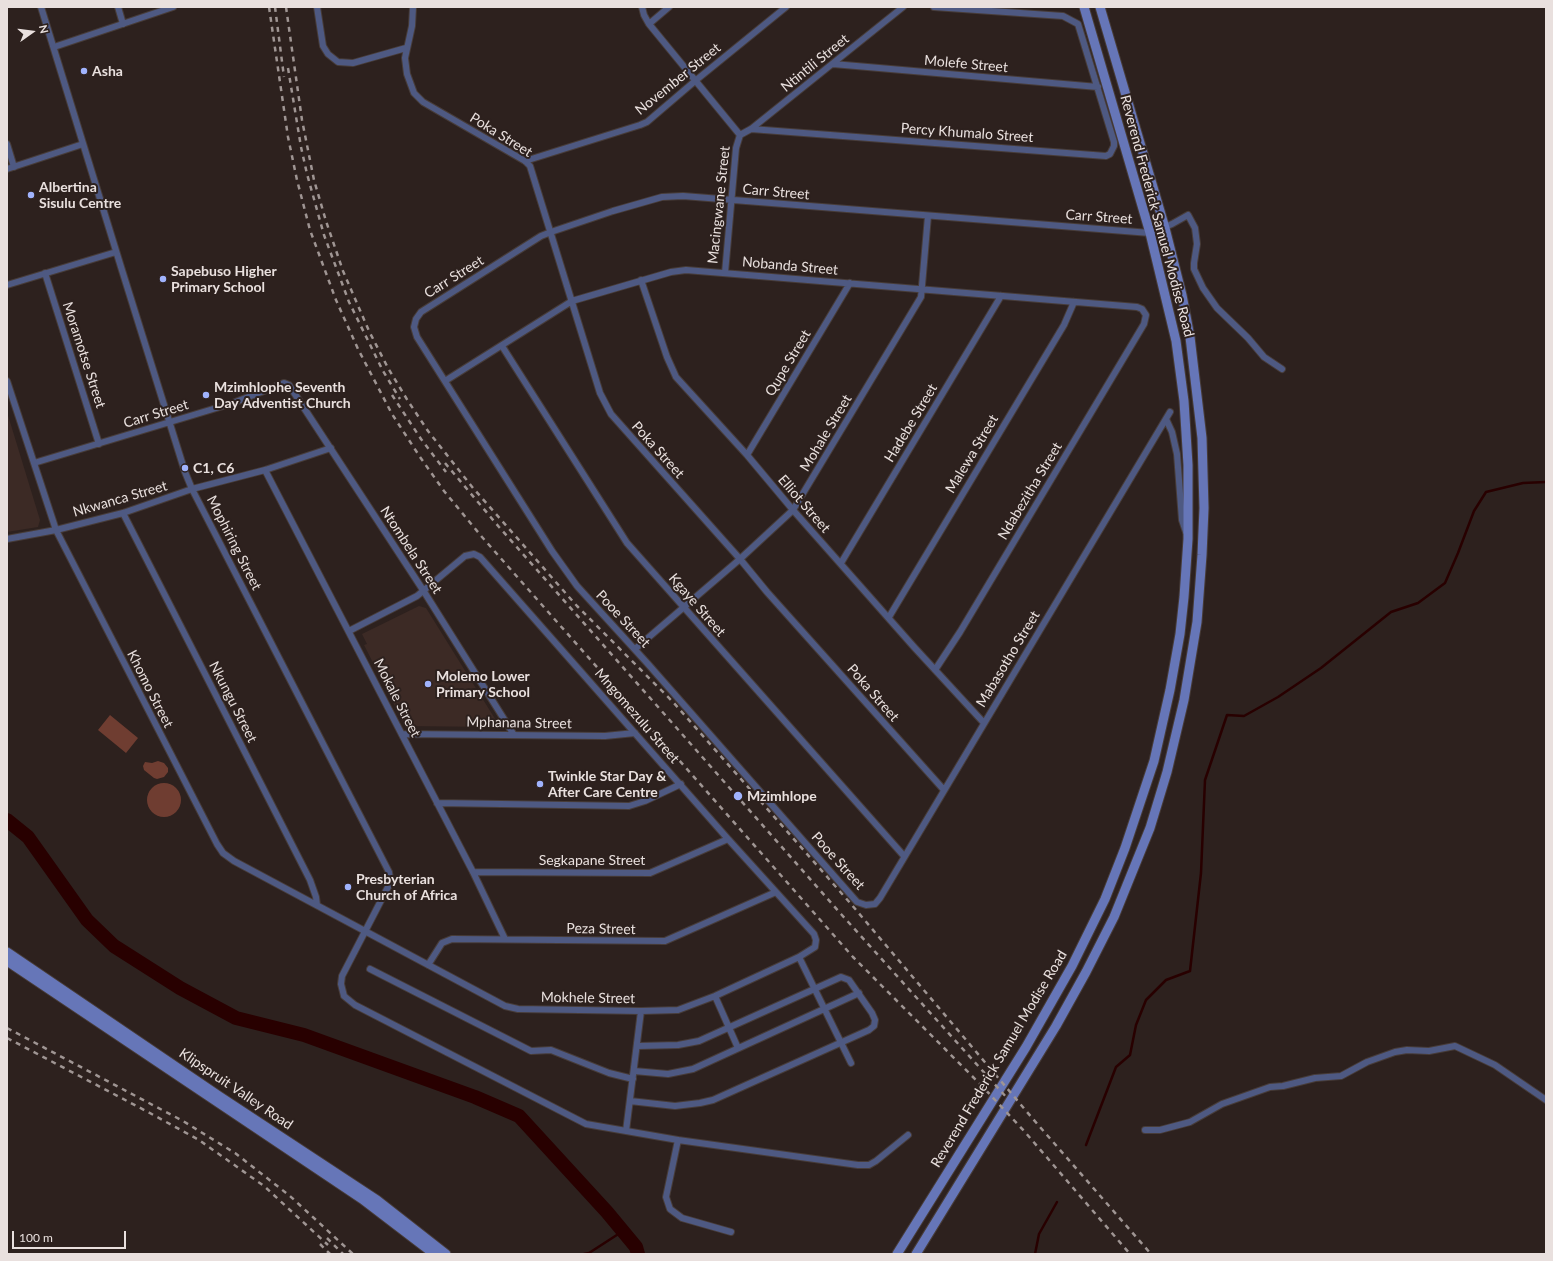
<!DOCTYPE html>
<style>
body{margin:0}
#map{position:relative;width:1553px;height:1261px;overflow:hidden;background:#2d211e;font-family:Lato,sans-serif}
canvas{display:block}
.frame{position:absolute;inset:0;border:8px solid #e9e0de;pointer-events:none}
.north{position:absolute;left:12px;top:12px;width:40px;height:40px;-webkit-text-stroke:3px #2d211e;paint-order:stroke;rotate:76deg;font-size:11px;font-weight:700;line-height:16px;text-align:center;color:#e9e0de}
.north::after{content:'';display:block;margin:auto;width:14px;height:18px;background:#e9e0de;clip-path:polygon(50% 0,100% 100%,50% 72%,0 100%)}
.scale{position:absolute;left:12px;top:1231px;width:114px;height:18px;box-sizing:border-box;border:2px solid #e9e0de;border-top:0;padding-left:5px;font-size:12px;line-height:14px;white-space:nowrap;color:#e9e0de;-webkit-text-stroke:3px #2d211e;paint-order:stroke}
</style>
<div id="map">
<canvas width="1553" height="1261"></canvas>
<div class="frame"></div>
<div class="north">N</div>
<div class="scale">100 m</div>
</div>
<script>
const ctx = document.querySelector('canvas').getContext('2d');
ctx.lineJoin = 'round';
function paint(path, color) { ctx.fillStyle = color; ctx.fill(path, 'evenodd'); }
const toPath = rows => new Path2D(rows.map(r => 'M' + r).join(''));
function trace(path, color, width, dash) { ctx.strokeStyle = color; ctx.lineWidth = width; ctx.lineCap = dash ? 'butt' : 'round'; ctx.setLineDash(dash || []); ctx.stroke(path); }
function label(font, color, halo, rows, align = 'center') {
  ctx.font = font + ' Lato,sans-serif'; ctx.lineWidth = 4; ctx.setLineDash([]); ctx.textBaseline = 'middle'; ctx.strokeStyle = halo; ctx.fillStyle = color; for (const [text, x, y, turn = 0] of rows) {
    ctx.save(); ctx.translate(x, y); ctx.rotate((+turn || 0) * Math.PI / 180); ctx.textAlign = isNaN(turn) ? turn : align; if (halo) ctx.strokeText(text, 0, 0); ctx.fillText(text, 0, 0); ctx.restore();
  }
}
const built = toPath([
 [7,412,40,520,38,527,7,532],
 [419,606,426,608,497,722,494,727,405,726,364,645,367,644,362,634]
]);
const green = toPath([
 [110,715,138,738,126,753,98,730],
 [158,761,164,763,168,768,168,772,164,777,157,779,154,778,144,770,143,766,145,762,152,763],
 '147 800a17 17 0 1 1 34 0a17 17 0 1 1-34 0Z'
]);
const stream = toPath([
 [1086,1145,1116,1067,1130,1055,1136,1025,1146,1000,1166,980,1190,971,1201,873,1205,780,1227,715,1244,716,1278,697,1321,668,1391,612,1418,603,1445,583,1458,553,1474,511,1486,492,1523,483,1546,482],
 [584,1254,589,1253,623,1231],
 [1035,1254,1039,1234,1057,1202]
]);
const river = toPath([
 [7,820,28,837,87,920,114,946,180,988,236,1018,304,1035,475,1097,519,1116,607,1212,636,1247,638,1254]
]);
const street = toPath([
 [41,7,121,267,185,472,192,489,389,872,390,879,388,887,342,976,341,984,344,996,355,1005,586,1124,678,1140,858,1165,869,1165,876,1161,908,1135],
 [118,7,123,24],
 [317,7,323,46,328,54,338,62,353,63,406,48],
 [413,7,412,26,405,58,407,74,414,93,423,102,525,161,530,166,600,393,611,414,740,559,767,592,944,790],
 [642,7,644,15,649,24,740,135],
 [649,24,669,7],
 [54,47,173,7],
 [833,64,1098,87],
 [751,129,1106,156,1110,154,1114,146,1114,142,1078,24,1063,16,934,7],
 [740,135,751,129,903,7],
 [7,144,14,167],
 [525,161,640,125,647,122,695,81,786,7],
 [7,169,83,144],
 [45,273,99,444],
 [725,273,736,148,740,135],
 [641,280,667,357,676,377,747,455,793,510,914,647,984,723],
 [7,285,116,252],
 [502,346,627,543,904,856],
 [7,381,56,530,217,844,223,853,234,861,505,1006,518,1009,641,1011,678,1010,715,996,799,957,815,947,816,940,814,934,728,839,480,557,474,554,465,556,417,596,349,631],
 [445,381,572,301,671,272,686,270,1137,307,1142,309,1146,315,1144,324,960,632,935,670],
 [1170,412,880,898,875,904,866,905,857,902,648,664,577,586,552,551,417,337,414,327,416,319,421,312,541,236,551,232,613,211,662,197,683,196,1150,233,1172,224,1188,215,1195,228,1197,244,1194,263,1194,269,1203,288,1217,308,1248,338,1264,357,1282,369],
 [1166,419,1172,432,1177,454,1182,520,1186,532],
 [747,455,850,283],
 [34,463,233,403,284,383,289,385,423,590,514,735],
 [265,470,473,872,505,939],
 [123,513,310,880,316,897,317,905],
 [7,539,56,530,123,513,192,489,265,470,331,448],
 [841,563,1001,296],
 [889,617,1064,325,1074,302],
 [635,649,740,559,793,510,921,297,928,216],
 [402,734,605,736,635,733],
 [437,803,629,806,645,801,681,784],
 [473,872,650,873,728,839],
 [799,957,851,1063],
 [428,965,442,943,452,939,665,941,776,892],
 [370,969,531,1051,551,1050,609,1073,633,1079],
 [715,996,738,1048],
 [634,1071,668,1074,693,1069,859,993],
 [630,1101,675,1106,700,1103,713,1100,869,1030,874,1026,875,1020,872,1013,849,980,841,977,699,1041,678,1045,638,1046],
 [1145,1130,1160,1130,1190,1122,1222,1104,1270,1087,1283,1086,1315,1078,1341,1076,1367,1062,1395,1052,1407,1050,1429,1051,1455,1046,1495,1065,1546,1100],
 [626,1131,641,1011],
 [678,1140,666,1197,670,1209,682,1218,731,1232]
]);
const secondary = toPath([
 [7,952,219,1096,377,1200,446,1254],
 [7,961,362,1199,434,1254],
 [897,1254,1026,1047,1072,966,1105,899,1125,848,1154,761,1170,690,1180,634,1184,597,1188,539,1188,465,1184,401,1176,341,1150,233,1084,7],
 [916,1254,1056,1026,1086,972,1114,917,1150,828,1167,772,1184,700,1197,622,1202,555,1204,508,1202,438,1190,337,1182,295,1165,228,1100,7]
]);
const rail = toPath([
 [269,7,288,137,297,180,310,230,336,300,358,349,392,414,420,457,444,491,482,537,853,957,982,1086,1025,1132,1130,1254],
 [275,7,284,77],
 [286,7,302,120,314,180,326,221,343,271,369,331,388,368,408,401,428,431,473,488,577,606,673,702,851,904,1033,1119,1151,1254],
 [288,68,301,147,307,174,324,235,349,302,383,371,400,399],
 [392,395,421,439,446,472],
 [445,463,499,527,841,914,1008,1099],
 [7,1028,183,1121,235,1153,290,1196,353,1254],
 [7,1038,148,1112,199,1140,264,1186,328,1245],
 [327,1238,343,1254],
 [320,1244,330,1254]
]);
const markers = [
 [84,71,4,"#a0b3fd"],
 [31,195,4,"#a0b3fd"],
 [163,279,4,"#a0b3fd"],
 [206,395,4,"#a0b3fd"],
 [185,468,4,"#a0b3fd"],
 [428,684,4,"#a0b3fd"],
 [540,784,4,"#a0b3fd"],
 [738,796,5,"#a0b3fd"],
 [348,887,4,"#a0b3fd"]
];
const streetNames = [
 ["Ntintili Street",815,63,-39],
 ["Molefe Street",966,64,5],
 ["November Street",678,79,-39],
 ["Percy Khumalo Street",967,133,4],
 ["Poka Street",501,135,32],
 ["Carr Street",776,192,5],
 ["Macingwane Street",719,205,-84],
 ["Reverend Frederick Samuel Modise Road",1157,216,75],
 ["Carr Street",1099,217,4],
 ["Nobanda Street",790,266,5],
 ["Carr Street",454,277,-32],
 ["Moramotse Street",84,355,72],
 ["Qupe Street",788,363,-59],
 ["Carr Street",156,414,-17],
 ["Hadebe Street",911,423,-59],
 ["Mohale Street",826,433,-59],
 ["Poka Street",658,450,48],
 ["Malewa Street",972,454,-59],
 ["Ndabezitha Street",1030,491,-59],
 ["Nkwanca Street",120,499,-16],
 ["Elliot Street",804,504,49],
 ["Mophiring Street",234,543,63],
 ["Ntombela Street",411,550,57],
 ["Kgaye Street",697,605,49],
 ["Pooe Street",623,619,47],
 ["Mabasotho Street",1008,659,-59],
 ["Khomo Street",150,689,63],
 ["Poka Street",873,693,49],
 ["Mokale Street",397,698,63],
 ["Nkungu Street",233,702,63],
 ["Mngomezulu Street",637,716,49],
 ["Mphanana Street",519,723,1],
 ["Segkapane Street",592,860],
 ["Pooe Street",838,861,48],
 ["Peza Street",601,929,1],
 ["Mokhele Street",588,998,1],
 ["Reverend Frederick Samuel Modise Road",999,1059,-59],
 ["Klipspruit Valley Road",236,1089,34]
];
const poiNames = [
 ["Asha",92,71],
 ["Albertina",39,187],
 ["Sisulu Centre",39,203],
 ["Sapebuso Higher",171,271],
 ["Primary School",171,287],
 ["Mzimhlophe Seventh",214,387],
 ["Day Adventist Church",214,403],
 ["C1, C6",193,468],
 ["Molemo Lower",436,676],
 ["Primary School",436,692],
 ["Twinkle Star Day &",548,776],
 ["After Care Centre",548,792],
 ["Mzimhlope",747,796],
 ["Presbyterian",356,879],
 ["Church of Africa",356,895]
];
paint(built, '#3c2a25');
paint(green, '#6f3d31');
trace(stream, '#280000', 2.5);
trace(river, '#280000', 14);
trace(street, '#473c39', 8);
trace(secondary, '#473c39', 11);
trace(street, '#4e5982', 6);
trace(secondary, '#6676b8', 9);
trace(rail, '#9f9593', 2.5, [5, 5]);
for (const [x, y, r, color] of markers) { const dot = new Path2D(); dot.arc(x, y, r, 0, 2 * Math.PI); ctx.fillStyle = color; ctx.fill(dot); trace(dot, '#2d211e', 1.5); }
label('14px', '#e9e0de', '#2d211e', streetNames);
label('bold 14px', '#e9e0de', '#2d211e', poiNames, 'left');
</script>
